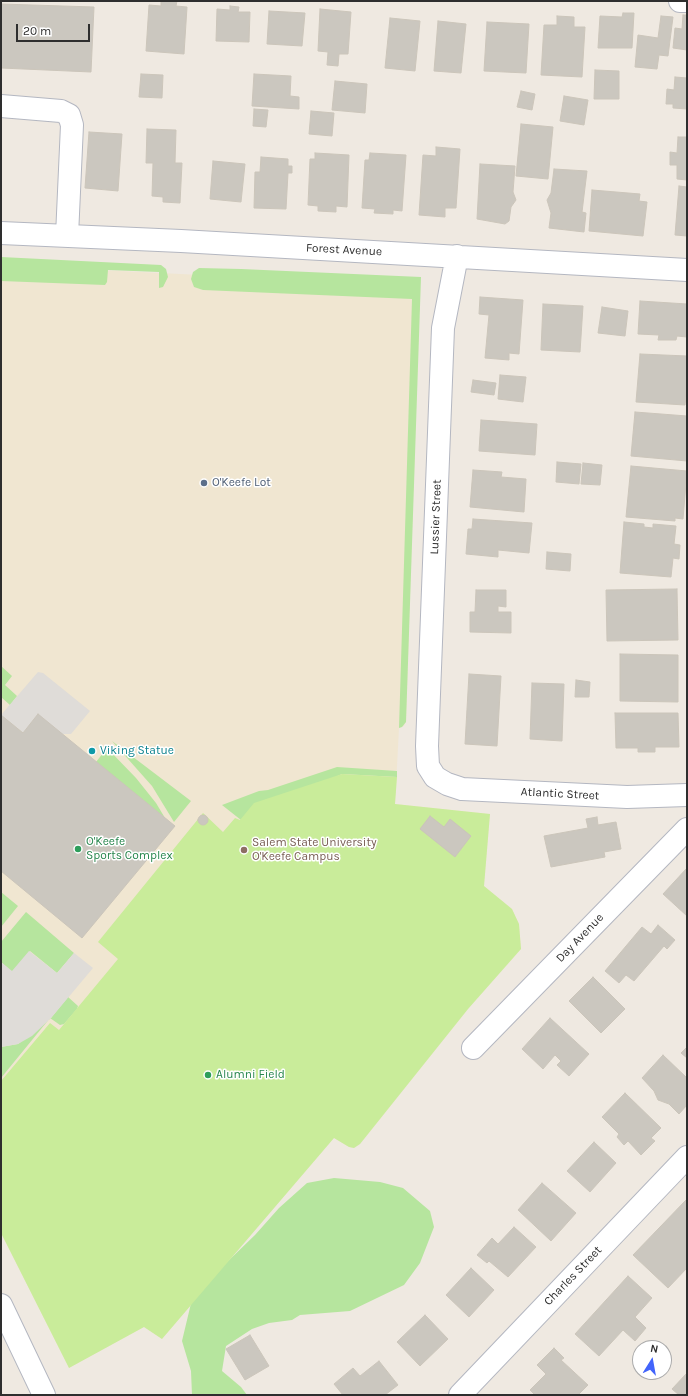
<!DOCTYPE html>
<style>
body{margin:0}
#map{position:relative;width:688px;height:1396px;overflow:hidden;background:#efe9e1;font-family:Karla,sans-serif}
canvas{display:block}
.frame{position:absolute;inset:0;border:2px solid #2e2e2e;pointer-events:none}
.north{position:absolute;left:632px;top:1340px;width:40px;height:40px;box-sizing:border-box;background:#fff;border:1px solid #ababab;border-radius:50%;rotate:11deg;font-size:11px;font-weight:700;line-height:16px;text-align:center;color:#2e2e2e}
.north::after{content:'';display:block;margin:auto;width:14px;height:18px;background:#4264fb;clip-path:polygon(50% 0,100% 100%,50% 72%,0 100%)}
.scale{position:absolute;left:16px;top:24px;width:74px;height:18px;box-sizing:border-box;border:2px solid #2e2e2e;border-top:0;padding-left:5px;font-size:12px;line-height:14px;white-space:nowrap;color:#2e2e2e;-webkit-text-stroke:3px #fff;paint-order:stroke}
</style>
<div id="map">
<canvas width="688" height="1396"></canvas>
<div class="frame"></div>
<div class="north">N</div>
<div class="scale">20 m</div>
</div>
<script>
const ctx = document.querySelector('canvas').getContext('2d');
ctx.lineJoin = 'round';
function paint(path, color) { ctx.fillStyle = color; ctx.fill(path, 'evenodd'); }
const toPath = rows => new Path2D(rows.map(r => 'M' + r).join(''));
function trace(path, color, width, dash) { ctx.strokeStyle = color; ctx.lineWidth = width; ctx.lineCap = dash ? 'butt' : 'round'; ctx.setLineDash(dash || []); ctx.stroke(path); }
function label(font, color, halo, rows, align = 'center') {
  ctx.font = font + ' Karla,sans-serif'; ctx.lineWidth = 3; ctx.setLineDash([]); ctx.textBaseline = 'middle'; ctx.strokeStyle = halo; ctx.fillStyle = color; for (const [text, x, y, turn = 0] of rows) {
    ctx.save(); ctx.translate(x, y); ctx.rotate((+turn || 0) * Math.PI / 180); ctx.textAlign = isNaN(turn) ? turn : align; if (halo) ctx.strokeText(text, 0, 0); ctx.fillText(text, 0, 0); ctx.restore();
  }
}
const education = toPath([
 [1,265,420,286,406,722,404,726,399,728,395,804,490,814,484,886,512,909,519,924,521,949,468,1009,360,1144,354,1148,349,1147,334,1138,162,1339,144,1327,69,1368,1,1233]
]);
const green = toPath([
 [1,257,161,265,166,269,168,277,163,287,159,288,159,272,108,270,107,282,105,285,1,281],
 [199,268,241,269,421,277,406,722,402,727,399,728,412,299,203,290,194,287,191,279,193,272],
 [1,666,12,676,5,685,17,696,10,705,1,697],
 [112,741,191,801,174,822,152,786],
 [107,748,136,778,156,803,165,818,96,762],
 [337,767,397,771,397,777,342,774,241,820,222,805,259,791,268,790],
 [1,892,18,906,1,927],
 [26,912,74,953,57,973,30,951,12,972,1,962,1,942],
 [68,997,78,1006,77,1009,64,1024,60,1025,50,1018,1,1078,1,1047,18,1044,51,1018],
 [334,1178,380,1182,403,1188,430,1211,434,1227,420,1263,404,1285,350,1311,300,1315,292,1320,269,1323,252,1329,226,1346,222,1371,241,1387,247,1395,192,1395,191,1371,182,1341,193,1295,255,1235,279,1208,307,1183]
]);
const pitch = toPath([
 [342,774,397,777,395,804,490,814,484,886,512,909,519,924,521,949,468,1009,360,1144,354,1148,349,1147,334,1138,162,1339,144,1327,69,1368,1,1233,1,1081,50,1023,59,1030,118,959,98,942,203,813,223,832,235,818,240,820,254,803]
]);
const plaza = toPath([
 [38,672,43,673,90,711,71,734,62,734,38,715,23,733,1,715],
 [29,951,57,973,74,953,93,968,51,1018,32,1036,18,1044,1,1047,1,962,12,971]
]);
const building = toPath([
 [161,1,177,1,176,6,187,7,184,54,146,51,149,5,161,6,161,1],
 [1,4,94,7,91,72,1,68,1,4],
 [230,6,239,7,238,12,250,12,249,42,216,41,217,9,230,10,230,6],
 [320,9,351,12,348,54,339,54,338,66,327,65,328,52,318,51,320,9],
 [269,11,305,13,302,46,267,44,269,11],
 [623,13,634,13,632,48,598,48,600,16,622,17,623,13],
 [683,15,687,15,687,50,673,48,675,28,682,29,683,15],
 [557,16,574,17,574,27,585,27,582,77,541,75,544,25,557,25,557,16],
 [661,16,673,17,668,56,659,55,657,69,635,67,638,35,658,38,661,16],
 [390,18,420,21,415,71,385,68,390,18],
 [438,21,466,24,461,73,434,71,438,21],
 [487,22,529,24,526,73,484,71,487,22],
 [595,70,619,71,619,99,594,99,595,70],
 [141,74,163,75,162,98,139,97,141,74],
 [254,74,291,76,290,96,299,97,299,109,252,106,254,74],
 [675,77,687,78,687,109,673,108,673,104,666,104,667,89,674,90,675,77],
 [335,81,367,84,365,113,332,110,335,81],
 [521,91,535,94,532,110,517,107,521,91],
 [564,96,588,100,584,125,560,121,564,96],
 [254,109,268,110,266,127,253,126,254,109],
 [311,111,334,113,332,136,309,134,311,111],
 [521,124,553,127,548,179,516,176,521,124],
 [147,129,176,130,175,163,182,163,180,203,163,202,163,197,152,196,153,163,146,163,147,129],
 [89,132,122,134,118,191,85,188,89,132],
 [678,137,687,137,687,180,677,179,677,165,670,165,670,152,677,153,678,137],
 [436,147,460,149,456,208,445,208,445,217,419,215,423,155,436,156,436,147],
 [315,153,349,155,347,207,336,206,336,212,318,211,318,206,308,205,310,159,315,159,315,153],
 [370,153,406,155,402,211,393,210,393,214,374,213,375,209,362,208,365,160,369,160,370,153],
 [261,157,288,159,288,166,292,166,292,173,288,173,286,209,254,208,255,172,260,172,261,157],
 [213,161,245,164,241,202,210,199,213,161],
 [480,164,515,166,513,192,516,200,511,207,509,221,505,224,477,219,480,164],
 [554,169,587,171,582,212,586,213,584,232,549,228,551,213,547,200,551,193,554,169],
 [679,186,687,187,687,236,675,235,679,186],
 [592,190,640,194,639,201,647,202,643,236,589,231,592,190],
 [480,297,523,300,519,354,509,353,509,360,485,358,489,315,479,314,480,297],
 [640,301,687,304,687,337,677,336,676,340,658,340,659,335,638,334,640,301],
 [543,304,583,306,580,352,541,350,543,304],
 [602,307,628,311,625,336,598,333,602,307],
 [640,354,687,356,687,388,685,405,636,402,640,354],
 [500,375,526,377,523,402,498,399,500,375],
 [473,380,496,383,494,395,471,392,473,380],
 [635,412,687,416,687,461,631,456,635,412],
 [481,420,537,424,535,455,479,451,481,420],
 [557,462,581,464,579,484,556,482,557,462],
 [583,463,602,465,600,485,581,484,583,463],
 [631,466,687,471,683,519,675,518,675,521,626,517,631,466],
 [473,470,502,472,501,477,526,479,524,512,470,507,473,470],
 [473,519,532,523,529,553,498,550,498,557,466,554,468,529,472,529,473,519],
 [624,522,644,524,644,527,653,528,653,524,676,526,674,544,680,545,679,559,673,558,671,577,620,573,624,522],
 [547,552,571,554,570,571,546,569,547,552],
 [677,589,678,640,607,641,606,590,677,589],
 [476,590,506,590,506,607,498,606,498,612,511,612,511,633,470,632,470,612,475,612,476,590],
 [620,654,678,655,678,702,620,701,620,654],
 [469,674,501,676,497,746,465,744,469,674],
 [576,680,590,682,589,697,575,697,576,680],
 [532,683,564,684,562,741,530,739,532,683],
 [615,713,678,713,679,747,655,747,655,752,638,752,638,748,616,748,615,713],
 [38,714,175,826,82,938,1,871,1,715,23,733,38,714],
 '198 820a5 5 0 1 1 10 0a5 5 0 1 1-10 0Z',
 [430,816,444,827,450,819,471,836,455,857,420,829,430,816],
 [597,817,598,825,616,822,621,849,604,852,605,857,551,867,544,836,588,828,586,819,597,817],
 [687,868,687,916,663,894,687,868],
 [658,925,675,940,667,949,664,946,634,981,626,975,619,983,605,971,642,927,651,934,658,925],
 [593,977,625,1009,601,1033,569,1001,593,977],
 [550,1018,589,1054,569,1076,557,1065,561,1061,555,1055,543,1069,522,1049,550,1018],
 [687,1047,687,1058,681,1053,687,1047],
 [663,1055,687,1078,687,1105,679,1114,669,1104,658,1100,654,1091,642,1078,663,1055],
 [625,1093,661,1128,651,1138,655,1141,641,1155,628,1141,624,1145,617,1137,619,1134,602,1117,625,1093],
 [594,1142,616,1163,590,1192,567,1171,594,1142],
 [542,1183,576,1213,551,1241,518,1210,542,1183],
 [687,1199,687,1268,668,1288,633,1255,687,1199],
 [514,1227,536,1247,508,1277,489,1261,487,1263,477,1255,492,1238,498,1244,514,1227],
 [471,1268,494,1290,469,1317,446,1295,471,1268],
 [628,1276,652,1298,635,1317,646,1328,635,1341,623,1330,599,1356,575,1334,628,1276],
 [425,1315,448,1339,420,1366,397,1342,425,1315],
 [250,1335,269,1366,245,1380,226,1349,250,1335],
 [554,1348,564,1358,561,1360,588,1385,578,1395,535,1395,530,1390,546,1374,537,1365,554,1348],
 [379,1361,398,1385,385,1395,343,1395,334,1384,353,1368,360,1376,379,1361],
 [687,1373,687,1395,679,1395,672,1389,687,1373]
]);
const minor = toPath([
 [680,1,687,1],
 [1,106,61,111,69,115,72,125,67,236],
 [1,233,181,241,687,270],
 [457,256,443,328,427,746,428,766,435,777,447,784,462,789,627,797,687,795],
 [473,1048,687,829],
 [1,1305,44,1395],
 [460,1395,687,1157]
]);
const markers = [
 [204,483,4,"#5c6f8a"],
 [92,751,4,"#0f9aa8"],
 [78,849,4,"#2e9e5b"],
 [244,850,4,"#8d6e63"],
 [208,1075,4,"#2e9e5b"]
];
const streetNames = [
 ["Forest Avenue",344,250,3],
 ["Lussier Street",436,517,-88],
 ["Atlantic Street",560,794,3],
 ["Day Avenue",580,938,-46],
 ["Charles Street",573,1276,-46]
];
const serviceNames = [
 ["O'Keefe Lot",212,483]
];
const cultureNames = [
 ["Viking Statue",100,751]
];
const leisureNames = [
 ["O'Keefe",86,842],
 ["Sports Complex",86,856],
 ["Alumni Field",216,1075]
];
const educationNames = [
 ["Salem State University",252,843],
 ["O'Keefe Campus",252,857]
];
paint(education, '#f0e6d1');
paint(green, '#b6e59e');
paint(pitch, '#c9ec9a');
paint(plaza, '#dfdcd8');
paint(building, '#cbc7bf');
trace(building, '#cbc5ba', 1);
trace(minor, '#b4b7c1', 24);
trace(minor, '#fff', 22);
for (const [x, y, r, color] of markers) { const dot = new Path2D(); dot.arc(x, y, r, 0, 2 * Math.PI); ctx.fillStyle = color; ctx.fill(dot); trace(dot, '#fff', 1.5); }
label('12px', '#2e2e2e', '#fff', streetNames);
label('12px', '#4e5e75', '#fff', serviceNames, 'left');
label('12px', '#0d838f', '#fff', cultureNames, 'left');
label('12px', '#27864d', '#fff', leisureNames, 'left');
label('12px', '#785e54', '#fff', educationNames, 'left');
</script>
